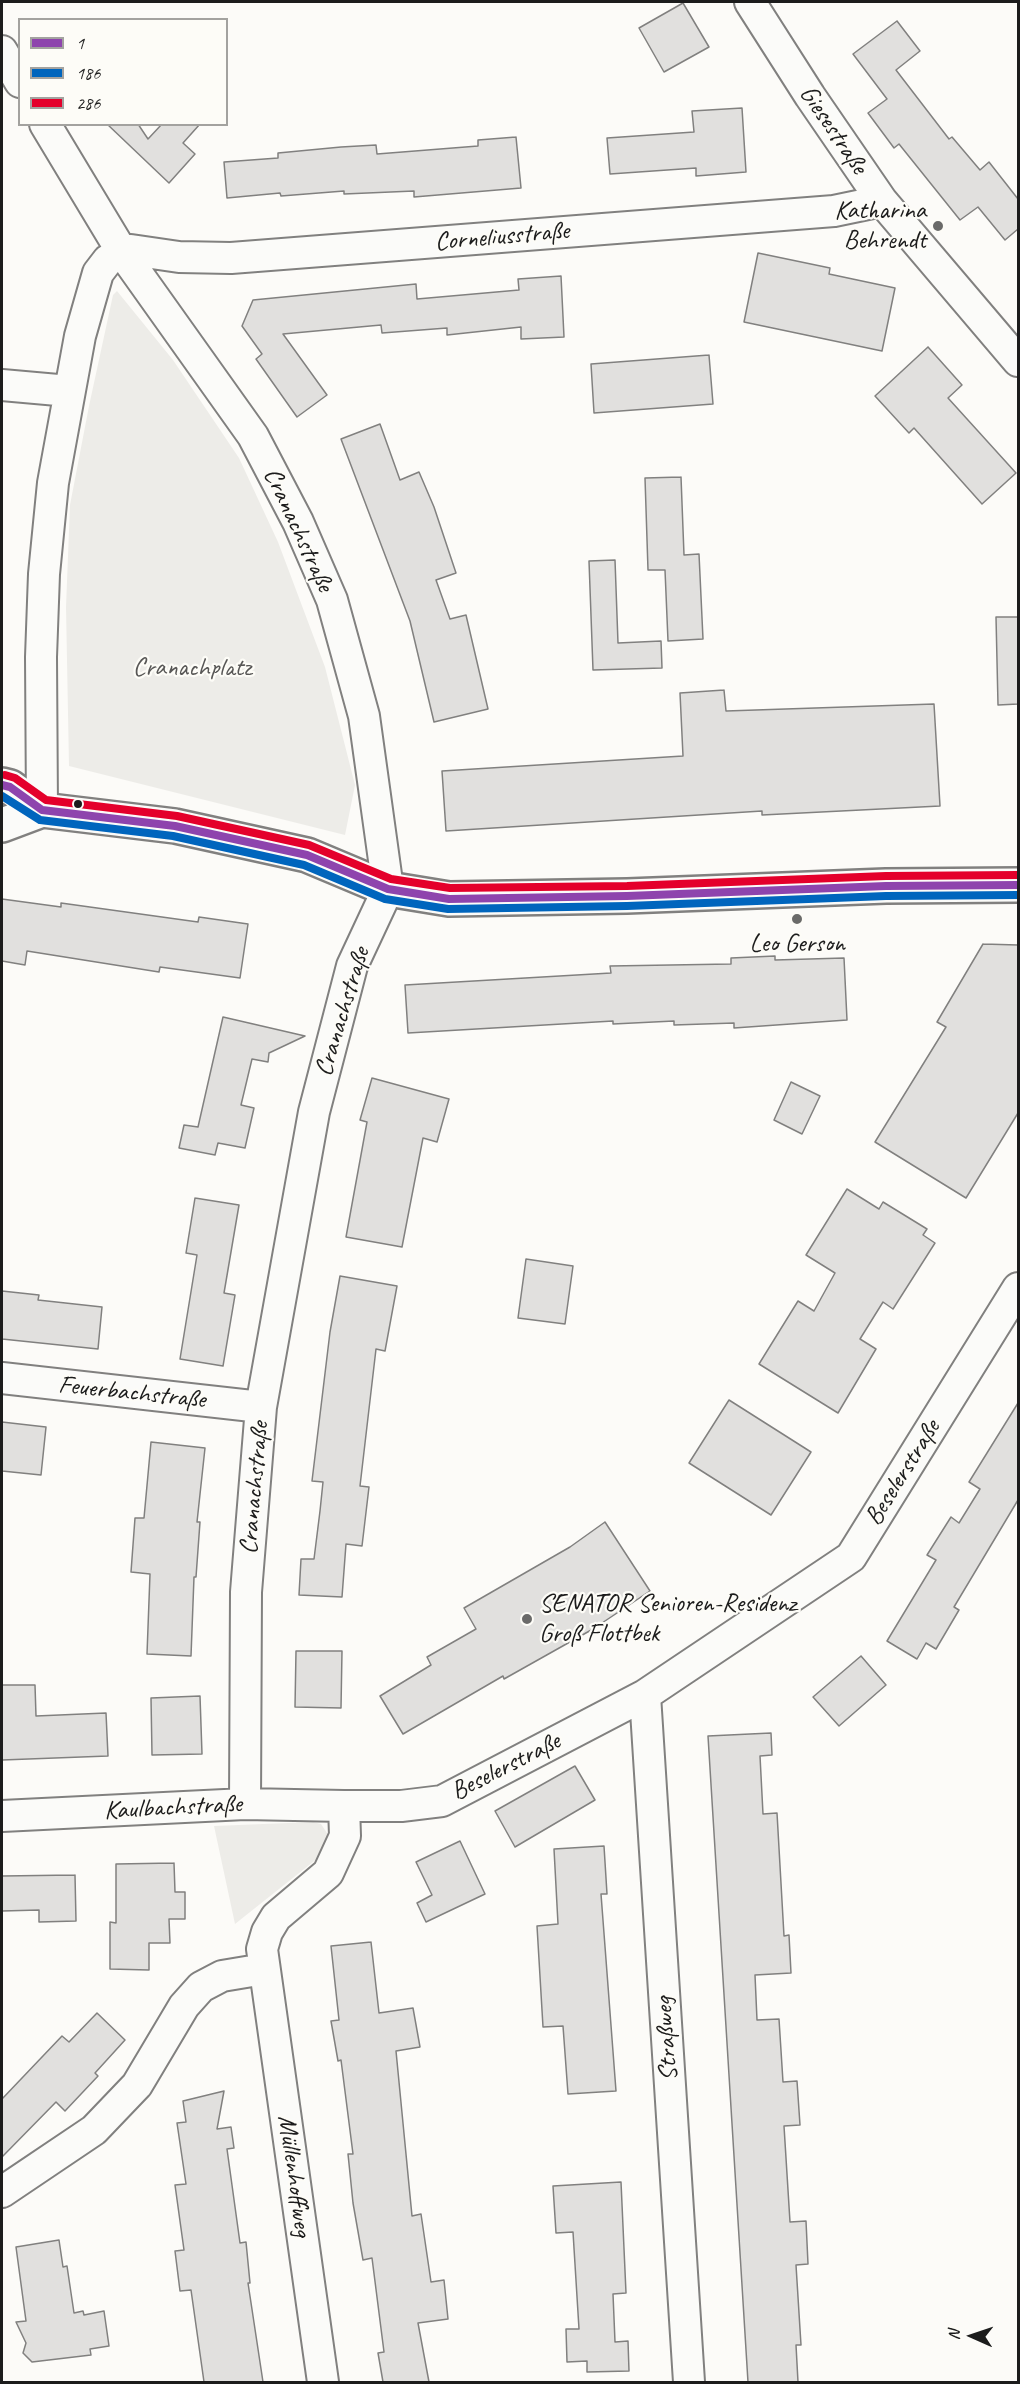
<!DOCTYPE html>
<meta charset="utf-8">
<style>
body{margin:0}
#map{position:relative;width:1020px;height:2384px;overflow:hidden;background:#fcfbf8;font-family:Caveat,sans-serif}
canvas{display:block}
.frame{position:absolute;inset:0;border:3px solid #1c1c1c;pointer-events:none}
.legend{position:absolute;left:18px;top:18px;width:210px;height:108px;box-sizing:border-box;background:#fdfcf7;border:2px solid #a3a29f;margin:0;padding:8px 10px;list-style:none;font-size:18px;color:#1c1c1c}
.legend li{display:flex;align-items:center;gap:12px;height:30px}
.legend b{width:30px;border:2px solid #a3a29f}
.north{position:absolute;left:942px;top:2306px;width:60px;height:60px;-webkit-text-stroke:4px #fdfcf7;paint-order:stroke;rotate:273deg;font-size:16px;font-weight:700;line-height:24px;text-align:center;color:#1c1c1c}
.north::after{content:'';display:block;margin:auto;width:21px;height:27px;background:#1c1c1c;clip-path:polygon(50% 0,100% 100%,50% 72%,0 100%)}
</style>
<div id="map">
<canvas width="1020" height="2384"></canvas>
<div class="frame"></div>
<ul class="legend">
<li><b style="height:8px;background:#8e44ad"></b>1</li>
<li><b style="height:8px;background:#0065bd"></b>186</li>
<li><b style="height:8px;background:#e4002b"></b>286</li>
</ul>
<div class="north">N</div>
</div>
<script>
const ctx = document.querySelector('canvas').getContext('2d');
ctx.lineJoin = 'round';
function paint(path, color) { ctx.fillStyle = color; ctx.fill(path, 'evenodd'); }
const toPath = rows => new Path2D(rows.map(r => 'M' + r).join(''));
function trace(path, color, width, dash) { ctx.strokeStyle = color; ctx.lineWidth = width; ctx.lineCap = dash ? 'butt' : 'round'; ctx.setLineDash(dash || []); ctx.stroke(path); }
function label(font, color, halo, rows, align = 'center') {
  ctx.font = font + ' Caveat,sans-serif'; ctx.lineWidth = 4.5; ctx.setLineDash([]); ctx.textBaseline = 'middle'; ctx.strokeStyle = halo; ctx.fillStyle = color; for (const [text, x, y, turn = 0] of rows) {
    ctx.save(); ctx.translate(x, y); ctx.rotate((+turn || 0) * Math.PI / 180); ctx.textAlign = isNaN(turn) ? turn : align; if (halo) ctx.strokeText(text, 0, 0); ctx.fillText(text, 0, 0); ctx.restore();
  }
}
const green = toPath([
 [117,291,173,360,239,458,278,542,325,667,355,785,345,835,69,766,66,607,70,505,89,406,113,295],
 [313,1822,321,1824,329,1836,323,1854,235,1924,214,1826]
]);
const building = toPath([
 [683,3,709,47,664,72,639,28,683,3],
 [897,21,920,51,896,70,949,139,952,137,980,170,989,162,1018,199,1018,229,1005,240,978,207,960,220,899,144,894,148,868,113,887,99,853,54,897,21],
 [742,108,746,172,696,176,696,168,610,174,607,138,694,132,692,111,742,108],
 [107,124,138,124,148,139,162,124,200,124,183,143,195,154,169,183,107,124],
 [516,137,521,188,414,197,414,191,344,194,344,191,281,196,280,193,227,198,224,162,278,158,278,153,341,147,376,145,377,154,478,146,478,140,516,137],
 [758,253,830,268,829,274,895,288,882,351,744,322,758,253],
 [561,276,564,337,521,339,521,327,447,335,447,328,382,333,381,325,283,334,327,395,297,417,256,359,262,354,242,326,253,300,416,284,417,299,519,290,518,279,561,276],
 [928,347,962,385,948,398,1016,473,982,504,914,428,909,433,875,396,928,347],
 [709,355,713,404,594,413,591,364,709,355],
 [380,424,400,480,419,472,434,507,456,573,436,580,450,619,466,615,488,709,434,722,410,621,341,439,380,424],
 [681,477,684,555,699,554,703,639,668,641,665,570,648,570,645,478,681,477],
 [615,560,618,643,661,641,662,668,593,670,589,561,615,560],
 [996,617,1018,617,1018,704,998,705,996,617],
 [724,690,726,711,934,704,940,806,762,815,762,811,446,831,442,771,683,756,680,693,724,690],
 [2,899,61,907,61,903,198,922,199,917,248,924,240,978,160,967,159,972,27,951,25,965,2,961,2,899],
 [983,944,1018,945,1018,1113,966,1198,875,1142,946,1027,937,1022,983,944],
 [775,956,775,960,844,958,847,1020,734,1028,734,1023,674,1025,674,1021,613,1024,613,1021,408,1033,405,985,611,973,610,966,731,964,731,958,775,956],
 [223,1017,305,1036,269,1053,268,1062,252,1059,241,1105,254,1108,245,1148,218,1143,215,1155,179,1148,184,1125,198,1127,223,1017],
 [372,1078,449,1099,437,1142,423,1138,402,1247,346,1237,367,1122,360,1120,372,1078],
 [791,1082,820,1096,802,1134,774,1120,791,1082],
 [847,1189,879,1209,883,1202,927,1229,923,1235,935,1243,893,1309,883,1302,860,1339,876,1349,838,1413,759,1364,798,1301,814,1311,835,1273,806,1255,847,1189],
 [195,1198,239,1205,224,1293,235,1295,223,1366,180,1359,197,1255,186,1253,195,1198],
 [526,1259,573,1266,565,1324,518,1318,526,1259],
 [340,1276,397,1286,385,1351,376,1349,360,1486,369,1487,362,1546,346,1544,342,1597,299,1595,301,1559,314,1559,320,1511,323,1482,312,1481,330,1332,340,1276],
 [2,1291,39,1295,38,1300,102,1307,98,1349,2,1339,2,1291],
 [729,1400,811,1452,771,1515,689,1463,729,1400],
 [1018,1403,1018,1500,954,1607,959,1610,936,1649,926,1643,917,1659,887,1641,936,1560,927,1555,951,1517,959,1523,980,1489,969,1482,1018,1403],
 [2,1422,46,1427,41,1475,2,1471,2,1422],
 [151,1442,205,1448,197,1522,200,1522,196,1577,194,1577,191,1656,147,1654,150,1574,131,1572,135,1518,144,1518,151,1442],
 [605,1522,650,1591,593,1629,504,1679,503,1676,403,1734,380,1696,431,1665,427,1657,476,1629,464,1608,570,1547,605,1522],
 [296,1651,342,1651,341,1708,295,1707,296,1651],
 [861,1656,886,1685,839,1726,813,1697,861,1656],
 [2,1685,35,1685,36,1716,106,1713,108,1756,2,1760,2,1685],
 [200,1696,202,1754,152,1755,151,1698,200,1696],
 [771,1733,772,1755,760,1756,763,1814,777,1813,784,1936,789,1935,791,1973,755,1975,757,2020,779,2019,783,2082,797,2081,800,2125,784,2126,790,2222,806,2221,808,2264,796,2265,801,2345,796,2345,798,2382,748,2382,708,1736,771,1733],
 [575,1766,595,1800,515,1847,495,1811,575,1766],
 [460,1841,485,1894,426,1922,417,1903,432,1895,416,1862,460,1841],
 [604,1846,607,1894,601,1894,616,2091,568,2094,563,2026,543,2027,537,1926,558,1924,554,1849,604,1846],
 [174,1863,175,1892,185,1892,185,1919,169,1919,170,1943,149,1943,149,1970,110,1969,110,1922,116,1923,116,1864,174,1863],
 [75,1875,76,1921,39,1922,39,1910,2,1911,2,1876,75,1875],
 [371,1942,379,2013,413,2008,420,2047,396,2051,412,2216,421,2214,431,2282,444,2280,448,2319,418,2323,429,2382,383,2382,378,2353,384,2352,372,2258,363,2260,353,2203,348,2154,353,2154,341,2060,338,2061,331,2021,339,2020,331,1946,371,1942],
 [97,2013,125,2040,95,2073,98,2076,65,2111,56,2102,2,2157,2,2099,62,2036,69,2042,97,2013],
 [224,2091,217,2129,231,2127,234,2148,227,2149,240,2243,246,2242,250,2283,248,2283,263,2382,204,2382,191,2290,180,2291,175,2251,184,2250,175,2185,186,2184,177,2123,186,2122,183,2101,224,2091],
 [621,2182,626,2293,613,2294,615,2342,628,2341,629,2371,587,2372,587,2361,567,2362,566,2329,579,2329,573,2232,556,2233,553,2186,621,2182],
 [59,2240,63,2267,67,2266,74,2313,83,2311,84,2315,104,2311,109,2346,90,2349,91,2355,32,2362,23,2353,26,2343,16,2322,26,2321,16,2247,59,2240]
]);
const minor = toPath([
 [750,2,810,96,882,201,1018,361],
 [2,51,20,82],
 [45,124,122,252,253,436,298,522,332,600,364,716,388,889,352,966,314,1112,261,1407,246,1592,245,1804],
 [2,385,69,391],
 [42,810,41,657,44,574,53,483,80,336,98,273,108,260,131,250,179,257,231,258,834,211,882,201],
 [2,1378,261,1407],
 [645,1695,689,2382],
 [2,1816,245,1804,344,1806],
 [2,2192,94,2130,137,2085,184,2006,201,1987,222,1976,264,1969],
 [323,2382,262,1949,267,1932,276,1917,328,1873,345,1836,344,1806,401,1806,442,1801,645,1695,851,1557,1018,1288]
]);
const major = toPath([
 [2,785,10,787,42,810],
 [2,825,42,810,175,826,307,855,388,889,449,899,627,896,886,886,1018,885]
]);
const bus1 = toPath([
 [2,785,10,787,42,810,175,826,307,855,388,889,449,899,627,896,886,886,1018,885]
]);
const bus2 = toPath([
 [2,796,40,820,173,836,304,865,385,899,448,909,627,906,886,896,1018,895]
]);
const bus3 = toPath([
 [5,775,15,778,46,800,177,816,309,845,391,879,450,888,627,886,886,876,1018,875]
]);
const markers = [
 [938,226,6,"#6a6a69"],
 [78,804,5,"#1c1c1c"],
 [797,919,6,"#6a6a69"],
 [527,1619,6,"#6a6a69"]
];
const streetNames = [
 ["Giesestraße",833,130,56],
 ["Corneliusstraße",502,237,-5],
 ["Cranachstraße",298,530,65],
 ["Cranachstraße",343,1012,-73],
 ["Feuerbachstraße",132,1393,6],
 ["Beselerstraße",903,1473,-58],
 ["Cranachstraße",255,1488,-85],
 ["Beselerstraße",506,1767,-27],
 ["Kaulbachstraße",173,1808,-3],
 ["Straßweg",667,2039,-94],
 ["Müllenhoffweg",294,2176,82]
];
const poiNames = [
 ["Katharina",926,211],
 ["Behrendt",926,241],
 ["Leo Gerson",797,944,"center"],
 ["SENATOR Senioren-Residenz",539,1604,"left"],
 ["Groß Flottbek",539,1634,"left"]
];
const parkNames = [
 ["Cranachplatz",192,668]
];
paint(green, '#edece8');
paint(building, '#e1e0de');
trace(building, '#81807f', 1.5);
trace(minor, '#81807f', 34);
trace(major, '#81807f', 38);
trace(minor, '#fbfbf9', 30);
trace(major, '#fbfbf9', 33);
trace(bus1, '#8e44ad', 8);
trace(bus2, '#0065bd', 8);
trace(bus3, '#e4002b', 8);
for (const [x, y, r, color] of markers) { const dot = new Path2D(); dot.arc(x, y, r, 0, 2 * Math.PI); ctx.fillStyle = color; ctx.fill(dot); trace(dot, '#fdfcf7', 2); }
label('26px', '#1c1c1c', '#fdfcf7', streetNames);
label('26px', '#1c1c1c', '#fdfcf7', poiNames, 'right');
label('26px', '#575655', '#fdfcf7', parkNames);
</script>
